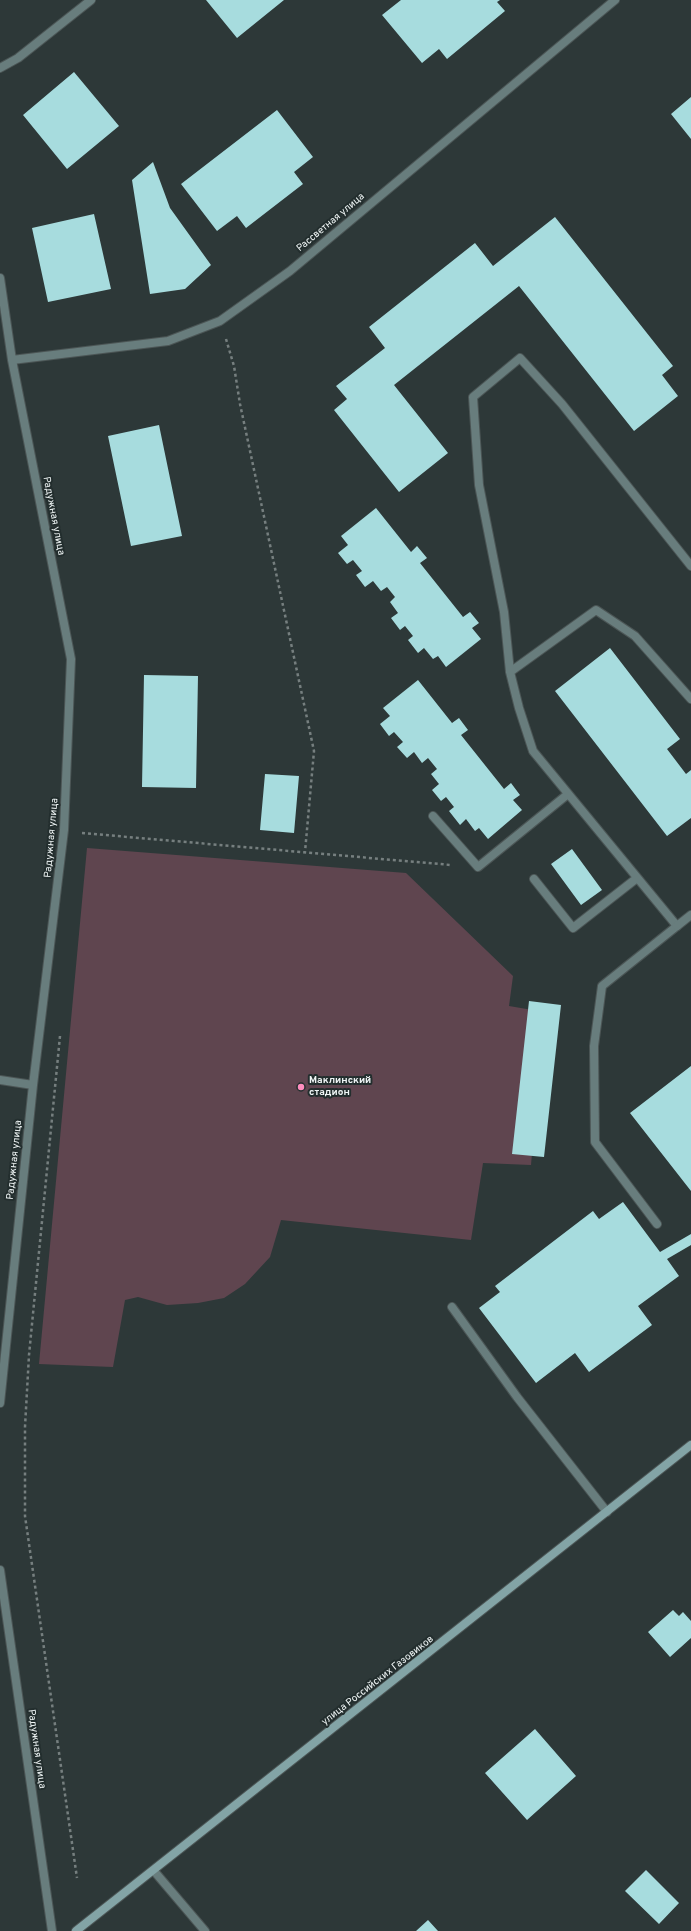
<!DOCTYPE html>
<meta charset="utf-8">
<style>
body{margin:0}
canvas{display:block;background:#2d3838}
</style>
<canvas width="691" height="1931"></canvas>
<script>
const ctx = document.querySelector('canvas').getContext('2d');
ctx.lineJoin = 'round';
function paint(path, color) { ctx.fillStyle = color; ctx.fill(path, 'evenodd'); }
const toPath = rows => new Path2D(rows.map(r => 'M' + r).join(''));
function trace(path, color, width, dash) { ctx.strokeStyle = color; ctx.lineWidth = width; ctx.lineCap = dash ? 'butt' : 'round'; ctx.setLineDash(dash || []); ctx.stroke(path); }
function label(font, color, halo, rows, align = 'center') {
  ctx.font = font + ' Overpass,sans-serif'; ctx.lineWidth = 4; ctx.setLineDash([]); ctx.textBaseline = 'middle'; ctx.strokeStyle = halo; ctx.fillStyle = color; for (const [text, x, y, turn = 0] of rows) {
    ctx.save(); ctx.translate(x, y); ctx.rotate((+turn || 0) * Math.PI / 180); ctx.textAlign = isNaN(turn) ? turn : align; if (halo) ctx.strokeText(text, 0, 0); ctx.fillText(text, 0, 0); ctx.restore();
  }
}
const green = toPath([
 [87,848,406,873,513,976,509,1006,544,1012,531,1165,483,1163,471,1240,281,1220,270,1257,245,1284,224,1298,198,1303,167,1305,138,1297,125,1300,113,1367,39,1364]
]);
const building = toPath([
 [206,0,284,0,237,38],
 [401,0,500,0,497,2,505,11,447,59,439,49,422,63,382,15],
 [74,72,119,126,67,169,23,115],
 [691,97,691,139,671,114],
 [277,110,313,157,294,172,303,184,246,228,237,216,217,231,181,184],
 [153,162,170,208,211,265,185,289,150,294,132,180],
 [94,214,111,289,48,302,32,228],
 [555,217,673,366,662,375,678,396,634,431,519,286,394,385,448,453,399,492,334,410,347,399,336,386,385,348,369,327,475,243,493,266],
 [159,425,182,536,131,546,108,436],
 [376,508,411,552,417,546,427,558,420,563,463,617,470,612,479,623,472,628,481,639,446,667,438,656,433,659,424,648,418,653,408,640,413,636,405,626,400,630,391,618,398,613,390,602,395,597,387,587,381,591,373,581,365,587,356,575,362,571,353,560,347,564,338,553,348,545,341,536],
 [610,648,680,739,667,749,686,774,691,770,691,818,667,836,555,691],
 [144,675,198,676,196,788,142,787],
 [418,680,452,723,459,718,468,730,461,735,504,789,511,783,520,795,513,800,522,810,488,839,479,828,475,831,466,819,460,825,449,811,454,807,446,797,441,801,432,790,439,784,431,774,437,769,428,758,422,763,414,752,407,758,397,747,403,742,394,732,389,736,380,724,390,716,383,708],
 [265,774,299,776,294,833,260,830],
 [572,849,602,890,581,905,551,864],
 [529,1001,561,1005,544,1157,512,1154],
 [691,1066,691,1191,630,1113],
 [623,1202,660,1252,691,1234,691,1245,667,1259,679,1276,638,1306,652,1325,589,1372,575,1353,536,1383,479,1308,500,1292,495,1286,593,1211,599,1219],
 [673,1610,679,1616,683,1612,691,1621,691,1638,670,1657,648,1632],
 [535,1729,576,1776,527,1820,485,1773],
 [646,1870,679,1903,659,1924,625,1891],
 [428,1920,438,1931,416,1931]
]);
const path = toPath([
 [226,339,234,366,240,404,314,751,305,852],
 [82,833,451,865],
 [60,1036,29,1355,25,1427,25,1516,77,1878]
]);
const lane = toPath([
 [510,672,596,610,635,636,691,699],
 [433,816,478,867,568,794],
 [534,879,573,928,637,878],
 [657,1224,595,1142,594,1046,602,986,677,926,533,751,519,708,510,672,504,612,479,485,473,397,520,358,562,404,691,566],
 [452,1307,517,1397,607,1512],
 [154,1871,205,1931]
]);
const street = toPath([
 [0,68,18,58,91,0],
 [0,278,12,360,71,659,64,830,33,1085,0,1403],
 [12,360,168,341,220,321,290,271,615,0],
 [677,926,691,915],
 [0,1080,33,1085],
 [0,1570,52,1931]
]);
const secondary = toPath([
 [76,1931,691,1445]
]);
const markers = [
 [301,1087,4,"#fd8ebe"]
];
const streetNames = [
 ["Рассветная улица",331,223,-40],
 ["Радужная улица",53,516,79],
 ["Радужная улица",52,838,-85],
 ["Радужная улица",15,1160,-84],
 ["улица Российских Газовиков",378,1681,-38],
 ["Радужная улица",36,1749,82]
];
const poiNames = [
 ["Маклинский",309,1081],
 ["стадион",309,1093]
];
paint(green, '#5f454f');
paint(building, '#a7dcde');
trace(lane, '#4c5656', 10);
trace(street, '#4c5656', 10);
trace(secondary, '#4c5656', 10);
trace(path, '#767f7f', 2.5, [3, 3]);
trace(lane, '#687d7d', 8);
trace(street, '#687d7d', 8);
trace(secondary, '#83a4a6', 8);
for (const [x, y, r, color] of markers) { const dot = new Path2D(); dot.arc(x, y, r, 0, 2 * Math.PI); ctx.fillStyle = color; ctx.fill(dot); trace(dot, '#232e2e', 1.5); }
label('10px', '#f0f6f6', '#232e2e', streetNames);
label('bold 10px', '#f0f6f6', '#232e2e', poiNames, 'left');
</script>
